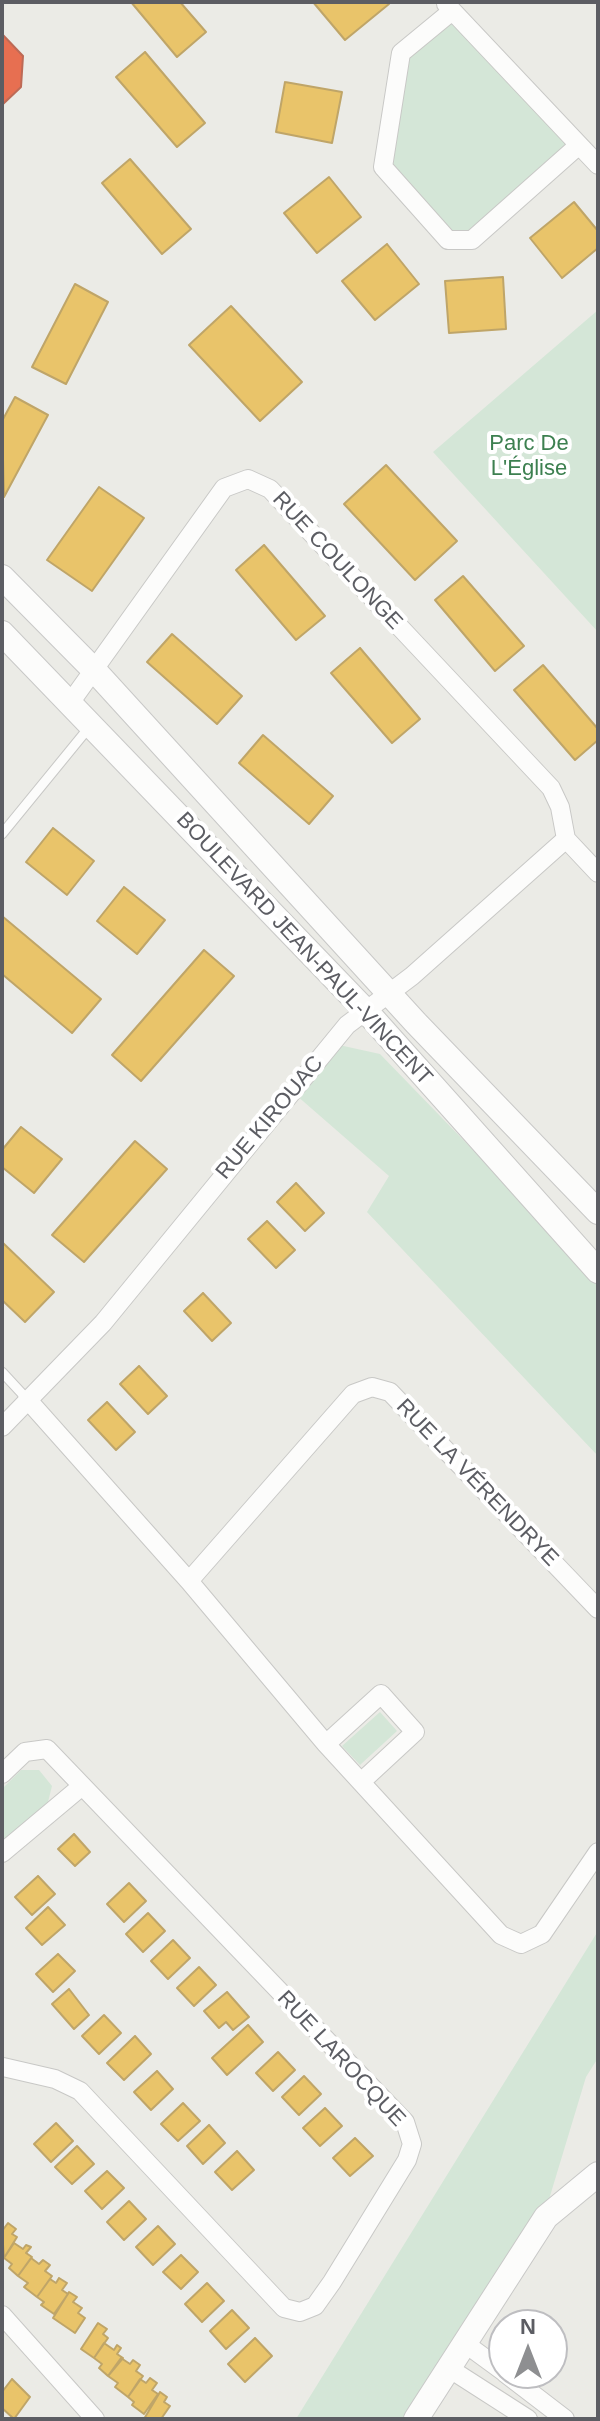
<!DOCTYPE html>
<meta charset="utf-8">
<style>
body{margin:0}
#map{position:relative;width:600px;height:2421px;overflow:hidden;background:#ebebe6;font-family:Helvetica,sans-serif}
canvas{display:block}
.frame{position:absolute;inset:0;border:4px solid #5c5d63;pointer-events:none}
.north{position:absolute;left:488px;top:2309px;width:80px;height:80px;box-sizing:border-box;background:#fff;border:2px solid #bebec1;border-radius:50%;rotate:0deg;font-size:22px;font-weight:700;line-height:32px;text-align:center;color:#5c5d63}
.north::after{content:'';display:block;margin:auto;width:28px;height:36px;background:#8e8f91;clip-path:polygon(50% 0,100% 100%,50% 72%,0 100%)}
</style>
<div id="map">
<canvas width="600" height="2421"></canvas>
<div class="frame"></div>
<div class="north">N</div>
</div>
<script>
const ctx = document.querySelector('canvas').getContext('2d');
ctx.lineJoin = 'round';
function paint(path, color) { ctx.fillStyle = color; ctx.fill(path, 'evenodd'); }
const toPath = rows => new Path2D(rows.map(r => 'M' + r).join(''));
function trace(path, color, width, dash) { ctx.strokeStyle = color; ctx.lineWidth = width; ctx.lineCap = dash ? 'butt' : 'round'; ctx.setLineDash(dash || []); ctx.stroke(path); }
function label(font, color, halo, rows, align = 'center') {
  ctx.font = font + ' Helvetica,sans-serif'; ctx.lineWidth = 8; ctx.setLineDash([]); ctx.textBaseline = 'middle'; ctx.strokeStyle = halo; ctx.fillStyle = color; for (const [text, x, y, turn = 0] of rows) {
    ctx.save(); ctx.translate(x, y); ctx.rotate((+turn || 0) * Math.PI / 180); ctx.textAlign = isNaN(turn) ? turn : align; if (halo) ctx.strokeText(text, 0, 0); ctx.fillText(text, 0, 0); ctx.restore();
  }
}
const green = toPath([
 [452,11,579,145,472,240,448,240,383,167,401,53],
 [598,310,598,632,433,452],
 [339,1045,380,1054,598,1279,598,1456,367,1212,389,1176,296,1095],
 [380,1712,397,1731,360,1765,342,1746],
 [21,1770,39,1770,52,1786,47,1806,2,1842,2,1789],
 [598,1931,598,2058,586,2077,547,2206,410,2419,296,2419]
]);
const homes = toPath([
 [131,2,180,2,206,32,177,57,131,2],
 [313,2,388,2,389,4,345,40,313,2],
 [145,52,205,123,177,147,116,77,145,52],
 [285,82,342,92,332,143,276,132,285,82],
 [130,159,191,229,162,254,102,183,130,159],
 [329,177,361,217,317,253,284,213,329,177],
 [574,202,598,231,598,248,562,278,530,238,574,202],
 [387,244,419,284,375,320,342,281,387,244],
 [503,277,506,329,449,333,445,281,503,277],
 [75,284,108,302,66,384,32,367,75,284],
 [231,306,302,382,260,421,189,345,231,306],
 [15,397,48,415,4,497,2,421,15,397],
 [386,465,457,541,415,580,344,504,386,465],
 [99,487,144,518,92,591,47,560,99,487],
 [264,545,325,616,296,640,236,570,264,545],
 [463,576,524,646,495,671,435,600,463,576],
 [172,634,242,696,217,724,147,662,172,634],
 [360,648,420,719,392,743,331,673,360,648],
 [543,665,598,729,598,740,575,760,514,690,543,665],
 [263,735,333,796,309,824,239,763,263,735],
 [53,828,94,861,67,895,26,862,53,828],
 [124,887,165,920,137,954,97,921,124,887],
 [2,916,101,999,72,1033,2,974,2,916],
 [204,950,234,976,141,1081,112,1055,204,950],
 [21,1127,62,1159,34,1193,2,1167,2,1150,21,1127],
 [135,1141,167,1169,84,1262,52,1235,135,1141],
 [296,1183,324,1213,305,1231,277,1202,296,1183],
 [267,1221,295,1250,276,1268,248,1239,267,1221],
 [2,1242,54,1292,25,1322,2,1300,2,1242],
 [203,1293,231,1323,212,1341,184,1311,203,1293],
 [139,1366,167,1396,148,1414,120,1384,139,1366],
 [107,1402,135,1432,116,1450,88,1420,107,1402],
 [74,1834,90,1852,75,1866,58,1849,74,1834],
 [38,1876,55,1894,32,1915,15,1897,38,1876],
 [129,1883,146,1901,124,1922,107,1904,129,1883],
 [48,1907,65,1925,42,1945,26,1928,48,1907],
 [148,1913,165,1931,143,1952,126,1934,148,1913],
 [173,1940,190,1958,168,1979,151,1961,173,1940],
 [58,1954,75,1971,53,1992,36,1974,58,1954],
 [199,1967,216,1985,194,2006,177,1988,199,1967],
 [69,1989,89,2015,74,2029,52,2004,69,1989],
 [227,1992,249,2017,233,2030,226,2022,219,2028,204,2011,227,1992],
 [104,2015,121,2033,99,2054,82,2036,104,2015],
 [248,2025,263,2042,227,2075,212,2058,248,2025],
 [135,2036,151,2054,124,2080,107,2063,135,2036],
 [278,2052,295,2070,273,2091,256,2073,278,2052],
 [157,2071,173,2089,151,2110,134,2092,157,2071],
 [304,2076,321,2094,299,2115,282,2097,304,2076],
 [183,2103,200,2121,178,2141,161,2124,183,2103],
 [325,2108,342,2126,320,2146,303,2128,325,2108],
 [56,2123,73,2141,51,2162,34,2144,56,2123],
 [209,2125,225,2143,203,2164,187,2146,209,2125],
 [355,2138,373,2156,350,2176,333,2158,355,2138],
 [77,2146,94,2164,72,2184,55,2167,77,2146],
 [237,2151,254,2170,232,2190,215,2172,237,2151],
 [107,2171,124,2188,102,2209,85,2191,107,2171],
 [129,2201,146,2219,124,2240,107,2222,129,2201],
 [8,2223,16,2229,12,2234,17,2237,4,2258,2,2231,8,2223],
 [158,2226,175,2244,153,2265,136,2247,158,2226],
 [14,2243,23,2249,26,2245,31,2247,26,2253,32,2257,18,2276,9,2268,12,2264,4,2258,14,2243],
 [181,2255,198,2272,181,2289,163,2272,181,2255],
 [31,2258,39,2264,43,2260,50,2265,45,2271,52,2276,37,2297,24,2287,28,2283,18,2276,31,2258],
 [59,2278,67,2283,62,2290,68,2294,54,2314,41,2305,44,2302,37,2297,50,2279,56,2283,59,2278],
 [207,2283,224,2301,202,2322,185,2304,207,2283],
 [69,2292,77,2297,73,2302,82,2308,78,2313,85,2318,75,2333,53,2318,69,2292],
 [232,2310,249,2328,226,2349,210,2331,232,2310],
 [98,2323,107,2329,103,2334,108,2338,94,2358,81,2349,98,2323],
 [255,2338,272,2356,245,2382,228,2364,255,2338],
 [104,2343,114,2350,117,2345,121,2348,117,2354,123,2358,108,2376,99,2368,102,2364,94,2358,104,2343],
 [121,2358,130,2364,133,2360,140,2365,136,2371,143,2376,128,2397,115,2387,118,2383,108,2376,121,2358],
 [150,2378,157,2383,152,2390,158,2394,144,2414,132,2405,134,2402,128,2397,140,2379,146,2383,150,2378],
 [12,2379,30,2397,14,2419,2,2408,2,2392,12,2379],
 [160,2392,167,2397,164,2402,170,2406,161,2419,144,2419,160,2392]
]);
const shops = toPath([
 [2,34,23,56,21,87,2,105,2,34]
]);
const lane = toPath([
 [2,834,91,725],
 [2,1372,27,1399]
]);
const street = toPath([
 [446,4,598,165],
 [452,11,401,53,383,167,448,240,472,240,579,145],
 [70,703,224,488,248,479,270,489,551,788,560,807,566,839,598,873],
 [27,1399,189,1581,326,1744,501,1935,521,1944,542,1934,598,1852],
 [2,1427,103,1323,347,1025,412,976,566,839],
 [189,1581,353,1394,372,1387,390,1392,598,1609],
 [326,1744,381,1694,415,1732,361,1782],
 [2,1774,25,1752,47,1749,405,2122,412,2144,407,2160,332,2282,315,2306,300,2312,284,2308,80,2091,55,2079,3,2067],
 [2,1853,82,1786],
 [2,2315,95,2419],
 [463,2342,504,2372],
 [447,2367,528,2419],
 [505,2373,565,2419]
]);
const secondary = toPath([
 [2,577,95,671,416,1023,598,1212],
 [2,633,366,1011,598,1271],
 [416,2419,546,2217,598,2174]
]);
const parkNames = [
 ["Parc De",529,444],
 ["L'Église",529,469]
];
const streetNames = [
 ["RUE COULONGE",337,561,47],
 ["BOULEVARD JEAN-PAUL-VINCENT",304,949,47],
 ["RUE KIROUAC",270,1118,-50],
 ["RUE LA VÉRENDRYE",477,1483,46],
 ["RUE LAROCQUE",341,2059,47]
];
paint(green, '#d4e6d7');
paint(homes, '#e9c46a');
trace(homes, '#bfa568', 2);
paint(shops, '#e76f51');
trace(shops, '#bd6a56', 2);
trace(lane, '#c8c8c6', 11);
trace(street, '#c8c8c6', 20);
trace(secondary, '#c8c8c7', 26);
trace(lane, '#fcfcfb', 9);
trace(street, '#fcfcfb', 18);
trace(secondary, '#fcfcfb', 24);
label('22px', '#3d8050', '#fff', parkNames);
label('22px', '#5c5d63', '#fff', streetNames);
</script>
